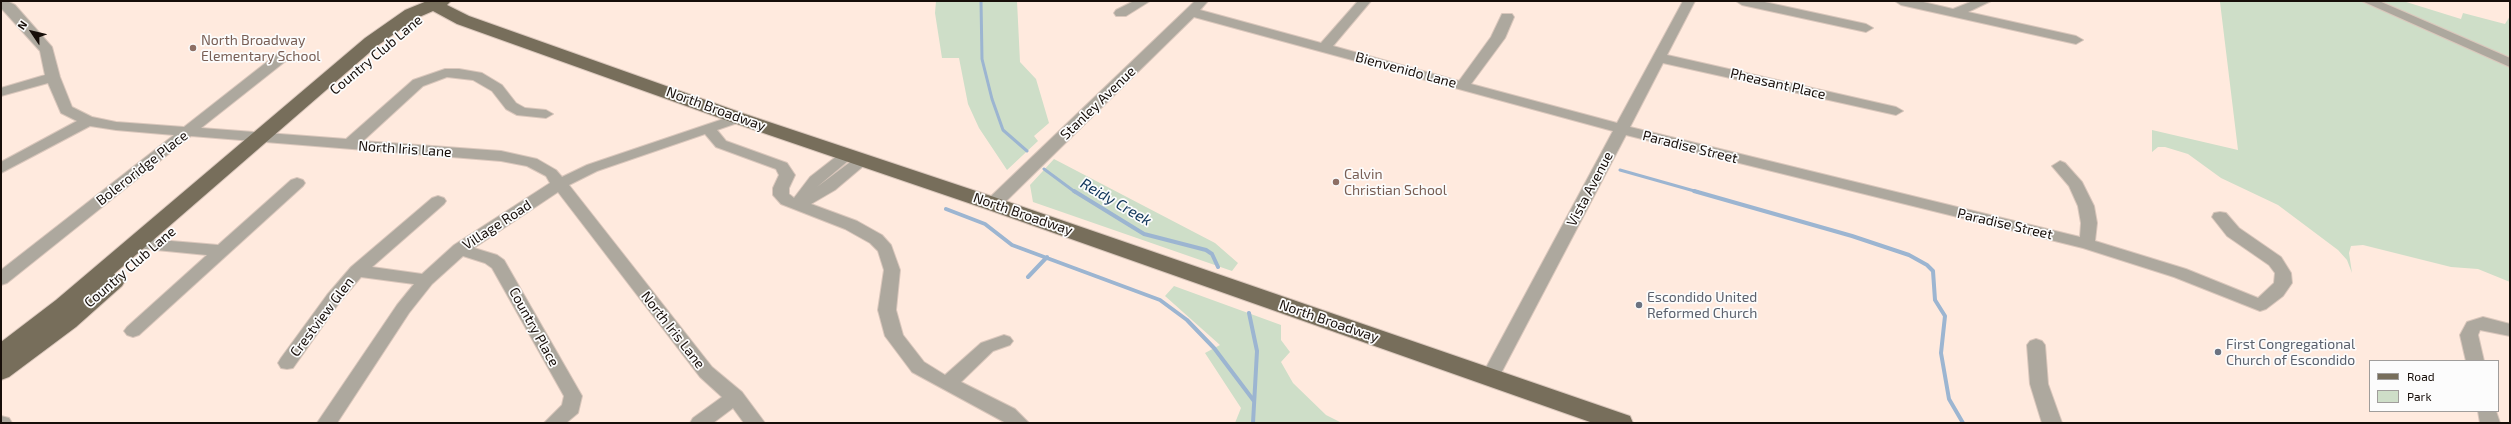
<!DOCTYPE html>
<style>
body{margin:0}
#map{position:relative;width:2511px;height:424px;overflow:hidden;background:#ffeade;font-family:"Exo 2",sans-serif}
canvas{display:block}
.frame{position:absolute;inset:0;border:2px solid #170e09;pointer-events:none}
.legend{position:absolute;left:2369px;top:360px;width:130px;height:52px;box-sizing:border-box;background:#fcfcfc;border:1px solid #a09d9b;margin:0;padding:5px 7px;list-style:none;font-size:12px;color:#170e09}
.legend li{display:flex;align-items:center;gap:8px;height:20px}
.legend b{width:20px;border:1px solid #a09d9b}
.north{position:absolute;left:12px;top:12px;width:40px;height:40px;-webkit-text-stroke:3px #fcfcfc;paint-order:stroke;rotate:305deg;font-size:11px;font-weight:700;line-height:16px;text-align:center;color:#170e09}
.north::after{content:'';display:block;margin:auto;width:14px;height:18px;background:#170e09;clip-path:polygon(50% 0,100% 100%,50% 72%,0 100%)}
</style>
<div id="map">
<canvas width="2511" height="424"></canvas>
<div class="frame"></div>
<ul class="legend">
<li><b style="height:5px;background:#776e5b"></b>Road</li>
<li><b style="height:11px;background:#cedec8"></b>Park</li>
</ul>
<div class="north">N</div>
</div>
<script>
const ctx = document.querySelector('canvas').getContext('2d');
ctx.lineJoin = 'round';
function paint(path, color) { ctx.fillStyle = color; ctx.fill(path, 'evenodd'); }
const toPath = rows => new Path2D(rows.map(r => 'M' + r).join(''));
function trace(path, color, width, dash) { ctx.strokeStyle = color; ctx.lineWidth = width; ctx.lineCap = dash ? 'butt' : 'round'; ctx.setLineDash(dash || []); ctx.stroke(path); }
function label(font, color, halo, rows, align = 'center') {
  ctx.font = font + ' "Exo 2",sans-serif'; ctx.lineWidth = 3.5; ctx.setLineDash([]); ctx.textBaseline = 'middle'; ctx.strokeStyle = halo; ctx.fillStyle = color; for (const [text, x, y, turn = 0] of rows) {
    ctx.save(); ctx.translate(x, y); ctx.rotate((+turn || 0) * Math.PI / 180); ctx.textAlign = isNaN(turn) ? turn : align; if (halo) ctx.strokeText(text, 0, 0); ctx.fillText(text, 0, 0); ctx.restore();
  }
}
const green = toPath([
 [936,1,1017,1,1020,62,1036,79,1049,123,1034,136,1038,141,1007,170,979,128,968,104,959,58,942,58,935,13],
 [2214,1,2363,1,2510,66,2510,282,2478,269,2451,267,2363,245,2351,246,2349,253,2352,273,2347,260,2338,250,2278,205,2221,178,2188,154,2165,147,2158,147,2152,152,2152,130,2238,150,2220,2],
 [2373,1,2403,1,2461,19,2463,13,2505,24,2510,16,2510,59],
 [1054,159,1215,243,1238,263,1232,271,1033,202,1030,185],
 [1174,286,1281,325,1281,340,1290,352,1281,362,1293,383,1326,415,1342,423,1235,423,1241,408,1205,353,1220,345,1165,296]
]);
const streamFar1 = toPath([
 [981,1,982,59,992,99,1003,130,1027,151],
 [1044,169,1075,192],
 [1620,170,1698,192]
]);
const stream = toPath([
 [1074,191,1144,234,1206,250,1212,254,1218,267],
 [1694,191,1852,236,1909,255,1927,265,1933,271,1935,300,1945,316,1941,353,1949,399,1963,423],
 [946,209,985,224,1012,245,1160,300,1187,320,1214,348,1254,401],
 [1028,277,1047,257],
 [1249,313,1257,351,1253,423]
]);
const minor = toPath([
 [1,1,7,1,15,5,52,47,60,77,72,107,92,117,116,122,184,127,277,54,282,53,287,54,289,57,287,60,201,128,346,139,413,80,445,69,459,69,482,73,502,85,516,103,525,108,546,110,553,114,546,118,517,115,506,109,492,91,473,80,447,77,423,86,363,141,501,151,537,159,556,170,562,177,587,165,738,114,743,115,745,118,743,121,717,130,726,141,787,163,795,175,789,188,789,194,794,198,810,177,842,152,852,152,855,155,817,187,857,157,867,157,870,160,867,163,835,190,811,204,857,221,882,235,891,245,900,270,896,310,903,335,924,362,945,375,981,343,1004,335,1010,337,1013,341,1010,345,993,351,961,382,1015,409,1029,423,1006,423,912,372,885,336,878,310,884,270,878,251,870,243,845,229,781,204,773,195,773,188,779,175,776,169,716,147,705,134,597,171,569,185,712,367,742,392,765,423,744,423,733,408,713,423,690,423,693,418,722,397,700,377,558,192,474,248,497,255,504,260,582,396,578,413,566,423,544,423,562,405,564,396,492,268,485,263,463,256,432,284,409,313,337,423,317,423,397,305,414,284,361,277,339,303,293,368,287,369,281,368,278,363,281,358,327,295,351,267,432,198,438,196,444,198,446,201,444,204,372,267,422,274,454,245,550,183,546,176,527,166,501,161,191,136,7,283,1,285,1,270,174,135,116,130,90,126,1,173,1,162,77,121,61,113,48,83,1,96,1,88,45,75,40,51,1,8,1,1],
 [1134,1,1150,1,1126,16,1116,16,1114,13,1116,10,1134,1],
 [1195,1,1208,1,1200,10,1321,43,1358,1,1371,1,1333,46,1459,81,1491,37,1502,14,1512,14,1514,17,1505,38,1471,84,1617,123,1683,1,1695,1,1667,55,1896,107,1903,111,1896,115,1663,63,1630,127,2080,237,2081,223,2078,206,2069,186,2052,166,2060,161,2065,163,2082,182,2094,206,2097,223,2095,241,2186,269,2258,298,2274,283,2275,273,2269,265,2227,236,2212,217,2214,213,2220,212,2226,213,2239,228,2281,257,2291,273,2292,283,2283,296,2266,309,2260,311,2174,277,2083,248,1626,135,1499,377,1496,382,1490,384,1484,382,1481,377,1613,131,1194,17,999,208,987,208,985,204,987,200,1195,1],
 [1736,1,1760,1,1866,24,1873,28,1866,32,1742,5,1736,1],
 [1895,1,1919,1,1953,9,1973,1,1991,1,1968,12,2076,36,2083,40,2076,44,1901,5,1895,1],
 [2362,1,2379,1,2510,58,2510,67,2362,1],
 [297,178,303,180,305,183,303,186,139,335,133,337,127,335,124,331,127,327,207,255,136,248,130,247,128,243,130,239,136,238,218,245,291,180,297,178],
 [2483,317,2510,324,2510,336,2480,330,2478,335,2484,361,2466,361,2460,335,2467,322,2483,317],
 [2036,339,2042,341,2045,345,2048,384,2062,423,2042,423,2030,384,2027,345,2030,341,2036,339],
 [2478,411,2496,411,2500,423,2480,423,2478,411],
 [1,416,9,418,12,423,1,423,1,416]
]);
const major = toPath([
 [427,1,451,1,447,5,469,16,745,114,1000,199,1630,416,1633,423,1593,423,986,209,731,122,457,24,433,11,417,18,377,46,114,274,122,276,125,281,122,286,76,327,9,377,1,380,1,342,56,300,365,38,405,10,427,1]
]);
const markers = [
 [193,48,4,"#8d6e63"],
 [1336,182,4,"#8d6e63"],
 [1639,305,4,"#6b7280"],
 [2218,352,4,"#6b7280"]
];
const educationNames = [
 ["North Broadway",201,40],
 ["Elementary School",201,56],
 ["Calvin",1344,174],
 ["Christian School",1344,190]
];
const streetNames = [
 ["Country Club Lane",376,55,-40],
 ["Bienvenido Lane",1406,70,15],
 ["Pheasant Place",1778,84,13],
 ["Stanley Avenue",1098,103,-44],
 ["North Broadway",716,109,20],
 ["Paradise Street",1690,147,14],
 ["North Iris Lane",405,149,4],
 ["Boleroridge Place",142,168,-38],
 ["Vista Avenue",1590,189,-62],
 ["North Broadway",1023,214,19],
 ["Paradise Street",2005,224,13],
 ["Village Road",497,225,-33],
 ["Country Club Lane",130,267,-41],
 ["Crestview Glen",322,317,-53],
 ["North Broadway",1329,321,19],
 ["Country Place",534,327,61],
 ["North Iris Lane",673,330,52]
];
const worshipNames = [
 ["Escondido United",1647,297],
 ["Reformed Church",1647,313],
 ["First Congregational",2226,344],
 ["Church of Escondido",2226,360]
];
const waterNames = [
 ["Reidy Creek",1116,202,30]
];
paint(green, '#cedec8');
trace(streamFar1, '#9cb5d1', 3);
trace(stream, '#9cb5d1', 4);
trace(minor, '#dac7bc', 2);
trace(major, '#dac7bc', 2);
paint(minor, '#ada89e');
paint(major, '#776e5b');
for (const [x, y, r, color] of markers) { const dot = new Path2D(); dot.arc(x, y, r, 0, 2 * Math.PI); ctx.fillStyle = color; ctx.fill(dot); trace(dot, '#fcfcfc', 1.5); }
label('14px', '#785e54', '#fcfcfc', educationNames, 'left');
label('14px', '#170e09', '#fcfcfc', streetNames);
label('14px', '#5b616d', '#fcfcfc', worshipNames, 'left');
label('italic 15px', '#0e3459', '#fcfcfc', waterNames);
</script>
